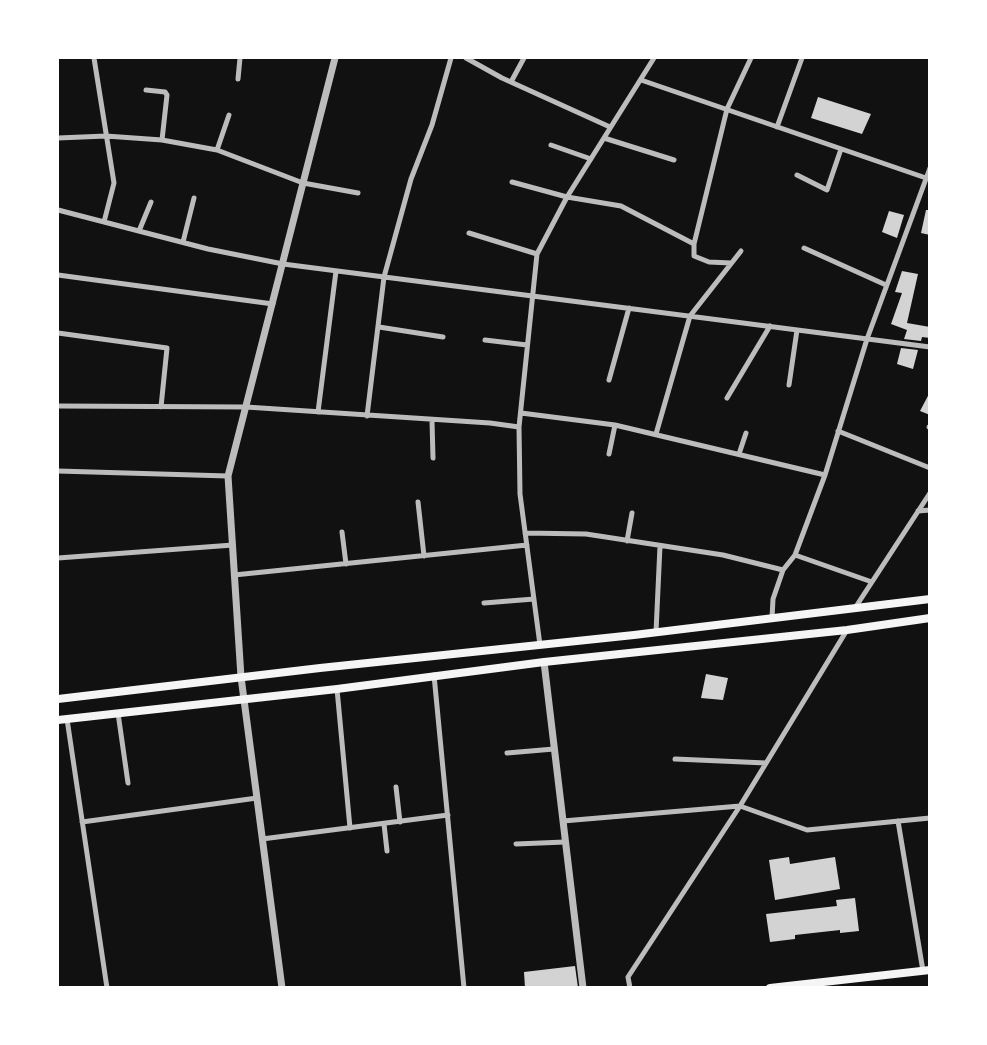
<!DOCTYPE html>
<style>
body{margin:0}
#map{position:relative;width:987px;height:1045px;overflow:hidden;background:#111;font-family:"Work Sans",sans-serif}
canvas{display:block}
.frame{position:absolute;inset:0;border:59px solid #fff;pointer-events:none}
</style>
<div id="map">
<canvas width="987" height="1045"></canvas>
<div class="frame"></div>
</div>
<script>
const ctx = document.querySelector('canvas').getContext('2d');
ctx.lineJoin = 'round';
function paint(path, color) { ctx.fillStyle = color; ctx.fill(path, 'evenodd'); }
const toPath = rows => new Path2D(rows.map(r => 'M' + r).join(''));
function trace(path, color, width, dash) { ctx.strokeStyle = color; ctx.lineWidth = width; ctx.lineCap = dash ? 'butt' : 'round'; ctx.setLineDash(dash || []); ctx.stroke(path); }
const building = toPath([
 [818,97,871,114,862,134,811,118],
 [926,210,930,210,930,235,921,233],
 [889,211,904,215,897,238,882,232],
 [902,271,918,274,907,323,930,327,930,338,922,337,921,341,904,339,907,330,891,324,902,293,895,292],
 [901,348,918,350,913,369,897,364],
 [930,392,930,415,920,411],
 [706,674,728,678,723,700,701,698],
 [789,857,790,864,835,857,840,889,775,900,769,860],
 [855,898,859,931,840,933,840,930,795,935,795,939,770,942,766,914,837,906,836,900],
 [575,966,578,988,525,988,524,972]
]);
const minor = toPath([
 [94,58,114,183,104,222],
 [466,58,502,78,610,127],
 [238,79,240,58],
 [641,80,926,178],
 [511,82,524,58],
 [146,90,165,92,167,95,162,140],
 [777,127,802,58],
 [58,138,106,136,162,140,217,150,303,183,358,193],
 [604,138,674,160],
 [551,145,591,159],
 [217,150,229,115],
 [797,175,827,190,841,149],
 [512,182,567,197,621,206,694,244],
 [58,210,208,249,283,264,930,347],
 [139,231,151,202],
 [469,233,537,254],
 [183,242,194,198],
 [804,248,886,285],
 [731,263,709,262,694,256,694,244,727,109,751,58],
 [58,275,273,304],
 [379,327,443,337],
 [58,333,167,348,161,407],
 [485,340,527,345],
 [609,380,629,308],
 [789,385,797,330],
 [727,398,770,326],
 [58,406,246,407,490,423,519,427],
 [318,412,336,271],
 [521,413,615,425,825,475],
 [367,416,384,277,411,179,432,125,451,58],
 [432,421,433,458],
 [929,427,930,427],
 [838,431,930,468],
 [656,434,690,316,741,251],
 [609,454,615,425],
 [739,454,746,433],
 [58,471,228,476],
 [418,502,424,556],
 [918,511,930,510],
 [342,532,346,564],
 [525,533,586,534,723,555,783,570],
 [627,541,632,513],
 [795,555,872,582],
 [58,558,233,545],
 [234,575,527,545],
 [484,603,534,599],
 [855,608,930,493],
 [772,618,773,599,783,570,795,555,825,475,867,339,930,168],
 [656,632,660,546],
 [540,645,520,494,519,427,537,254,567,197,654,58],
 [434,675,464,988],
 [337,689,350,828],
 [118,713,128,783],
 [67,719,107,988],
 [507,753,554,749],
 [675,759,766,763],
 [396,787,400,822],
 [563,821,740,806,807,830,930,818],
 [898,821,923,971],
 [82,822,257,798],
 [384,824,387,851],
 [262,839,448,815],
 [516,844,565,842],
 [630,988,628,977,740,806,847,630]
]);
const tertiary = toPath([
 [544,662,583,988],
 [282,988,241,677,228,476,335,58]
]);
const secondary = toPath([
 [58,699,320,668,634,635,930,599],
 [58,720,337,689,544,662,847,630,930,618],
 [770,988,930,970]
]);
paint(building, '#d3d3d3');
trace(minor, '#bcbcbc', 5);
trace(tertiary, '#bcbcbc', 7);
trace(secondary, '#f5f5f5', 8);
</script>
